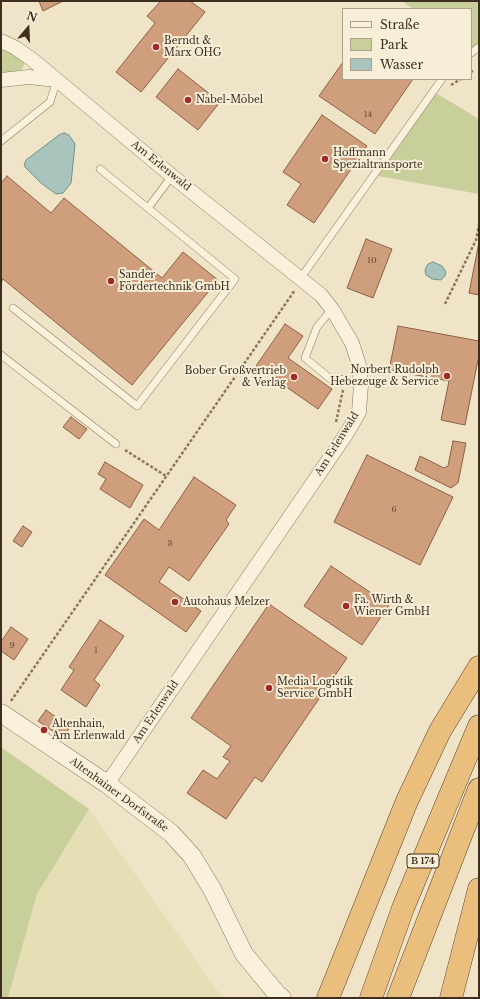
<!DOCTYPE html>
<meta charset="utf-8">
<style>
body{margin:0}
#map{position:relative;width:480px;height:999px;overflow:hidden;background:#f0e4c8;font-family:"Libre Baskerville",serif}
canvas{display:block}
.frame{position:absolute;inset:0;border:2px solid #3d2e20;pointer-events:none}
.legend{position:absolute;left:342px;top:8px;width:130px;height:72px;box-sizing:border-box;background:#f7eed8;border:1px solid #ada18e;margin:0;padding:5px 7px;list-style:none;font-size:12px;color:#3d2e20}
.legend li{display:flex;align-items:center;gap:8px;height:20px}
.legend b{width:20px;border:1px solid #ada18e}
.north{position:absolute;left:8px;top:8px;width:40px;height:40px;-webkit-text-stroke:3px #f7eed8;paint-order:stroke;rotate:19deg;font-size:11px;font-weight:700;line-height:16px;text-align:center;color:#3d2e20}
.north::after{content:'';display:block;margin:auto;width:14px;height:18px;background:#3d2e20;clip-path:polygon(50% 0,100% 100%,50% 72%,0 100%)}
</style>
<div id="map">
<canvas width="480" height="999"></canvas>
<div class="frame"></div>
<ul class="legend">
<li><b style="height:5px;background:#faf1dc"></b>Straße</li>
<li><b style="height:11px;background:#c9cf9b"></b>Park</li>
<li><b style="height:11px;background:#a9c4bc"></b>Wasser</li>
</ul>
<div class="north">N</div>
</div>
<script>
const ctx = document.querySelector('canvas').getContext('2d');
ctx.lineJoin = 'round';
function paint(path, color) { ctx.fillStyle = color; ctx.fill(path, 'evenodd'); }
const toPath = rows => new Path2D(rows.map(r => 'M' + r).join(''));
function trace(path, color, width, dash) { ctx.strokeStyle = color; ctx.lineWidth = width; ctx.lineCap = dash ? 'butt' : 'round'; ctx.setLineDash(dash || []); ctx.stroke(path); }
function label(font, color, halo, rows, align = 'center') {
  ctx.font = font + ' "Libre Baskerville",serif'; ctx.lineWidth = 4; ctx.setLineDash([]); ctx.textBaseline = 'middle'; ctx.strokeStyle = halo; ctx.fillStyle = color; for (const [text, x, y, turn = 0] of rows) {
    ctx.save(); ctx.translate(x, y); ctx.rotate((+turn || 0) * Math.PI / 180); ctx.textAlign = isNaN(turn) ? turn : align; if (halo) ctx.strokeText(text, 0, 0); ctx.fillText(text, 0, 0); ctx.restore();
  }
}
const farmland = toPath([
 [89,809,222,997,222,998,8,998,37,894]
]);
const green = toPath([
 [402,1,479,1,479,47,471,49,471,9,413,9],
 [1,47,25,60,24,65,21,70,1,73],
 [436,93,479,119,479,194,378,176],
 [1,747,89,809,37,894,8,998,1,998]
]);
const water = toPath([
 [64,133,69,135,75,144,72,174,71,183,63,193,56,194,41,183,24,166,26,160,59,135,64,133],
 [433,262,442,266,446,272,445,276,441,280,432,279,426,275,425,270,428,264,433,262]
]);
const building = toPath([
 [39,1,63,1,43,11,39,1],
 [161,1,190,1,205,12,141,92,116,72,155,23,147,16,161,1],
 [343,62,343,79,413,79,375,134,319,96,343,62],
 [178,69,220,102,198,130,156,97,178,69],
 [322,115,367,146,314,223,287,205,301,184,283,172,322,115],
 [7,176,51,213,64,198,162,278,183,252,218,280,132,385,3,279,1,283,1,183,7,176],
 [366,239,392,249,373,298,347,288,366,239],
 [479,242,479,295,469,293,479,242],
 [285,324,303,336,288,358,332,389,318,409,256,366,285,324],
 [398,326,479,341,479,355,465,425,441,420,449,381,389,370,398,326],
 [71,417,87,429,79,439,63,427,71,417],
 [453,441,466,443,458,483,451,488,415,470,420,456,444,468,448,466,453,441],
 [367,455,453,497,420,565,334,522,367,455],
 [105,462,143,485,130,508,100,489,106,479,98,474,105,462],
 [194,477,236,505,226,520,229,524,189,581,169,567,159,582,201,611,186,632,105,575,144,519,159,530,194,477],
 [23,526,32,532,22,547,13,541,23,526],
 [331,566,389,605,362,645,304,606,331,566],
 [269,604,347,658,262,782,255,777,226,819,187,793,203,770,217,779,230,761,223,757,231,746,191,718,269,604],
 [100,620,124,636,94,680,100,685,86,707,61,690,74,670,69,667,100,620],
 [11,627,28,639,14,660,1,651,1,642,11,627],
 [46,710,70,727,63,738,38,721,46,710]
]);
const path = toPath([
 [471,72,473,71],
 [451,85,461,79],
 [445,304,476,240,479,225],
 [336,422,343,390],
 [125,450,166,476],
 [11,701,295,290]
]);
const service = toPath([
 [471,53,479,47],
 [1,141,50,102,57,80],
 [148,208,172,176],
 [300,279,442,79],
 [13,308,137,406,235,279,100,169],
 [332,309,317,327,305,358,333,381,344,379],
 [1,355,116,444]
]);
const minor = toPath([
 [1,41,16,48,34,61,172,176,321,295,332,309,352,343,359,365,361,385,359,412,347,433,107,784],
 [1,80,29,77,56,80]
]);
const tertiary = toPath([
 [1,713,107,784,171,833,192,856,212,889,244,954,277,994,282,998]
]);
const trunk = toPath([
 [328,998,407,801,440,731,479,667],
 [371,998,403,908,479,726],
 [398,998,479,789],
 [451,998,479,889]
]);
const markers = [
 [156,47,4,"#9e2a2b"],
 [188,100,4,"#9e2a2b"],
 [325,159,4,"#9e2a2b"],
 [111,281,4,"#9e2a2b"],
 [447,376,4,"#9e2a2b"],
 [294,377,4,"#9e2a2b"],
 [175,602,4,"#9e2a2b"],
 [346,606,4,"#9e2a2b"],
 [269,688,4,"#9e2a2b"],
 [44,730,4,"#9e2a2b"]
];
const numberNames = [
 ["14",368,115],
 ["10",372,261],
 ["6",394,510],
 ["3",170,544],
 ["9",12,646],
 ["1",96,651]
];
const shields = [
 [423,861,32]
];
const shieldNames = [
 ["B 174",423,861]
];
const poiNames = [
 ["Berndt &",164,41],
 ["Marx OHG",164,53],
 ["Nabel-Möbel",196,100],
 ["Hoffmann",333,153],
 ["Spezialtransporte",333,165],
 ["Sander",119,275],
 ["Fördertechnik GmbH",119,287],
 ["Norbert Rudolph",439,370,"right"],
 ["Hebezeuge & Service",439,382,"right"],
 ["Bober Großvertrieb",286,371,"right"],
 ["& Verlag",286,383,"right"],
 ["Fa. Wirth &",354,600],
 ["Wiener GmbH",354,612],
 ["Autohaus Melzer",183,602],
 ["Media Logistik",277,682],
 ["Service GmbH",277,694],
 ["Altenhain,",52,724],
 ["Am Erlenwald",52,736]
];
const streetNames = [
 ["Am Erlenwald",161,166,39],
 ["Am Erlenwald",337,444,-58],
 ["Am Erlenwald",156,712,-56],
 ["Altenhainer Dorfstraße",119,795,36]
];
paint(farmland, '#e6deb5');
paint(green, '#c9cf9b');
paint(water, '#a9c4bc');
trace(water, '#6f938a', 1);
paint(building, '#cf9f7d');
trace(building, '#8d5f41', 1);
trace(service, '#8d765c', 8);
trace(minor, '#8d765c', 15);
trace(tertiary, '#8d765c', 19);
trace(trunk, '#5b4430', 23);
trace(path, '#8d765c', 2.5, [3, 2]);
trace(service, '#faf1dc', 7);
trace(minor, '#faf1dc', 14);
trace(tertiary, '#faf1dc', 18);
trace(trunk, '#eabe7c', 22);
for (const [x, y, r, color] of markers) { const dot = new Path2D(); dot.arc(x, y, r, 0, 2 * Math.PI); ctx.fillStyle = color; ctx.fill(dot); trace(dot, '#f7eed8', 1.5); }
label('8px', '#624a37', null, numberNames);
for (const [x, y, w] of shields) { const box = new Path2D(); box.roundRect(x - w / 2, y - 7, w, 14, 3); ctx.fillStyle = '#f7eed8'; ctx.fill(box); trace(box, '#3d2e20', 1); }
label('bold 9px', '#3d2e20', null, shieldNames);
label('10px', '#3d2e20', '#f7eed8', poiNames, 'left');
label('10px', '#3d2e20', '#f7eed8', streetNames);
</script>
